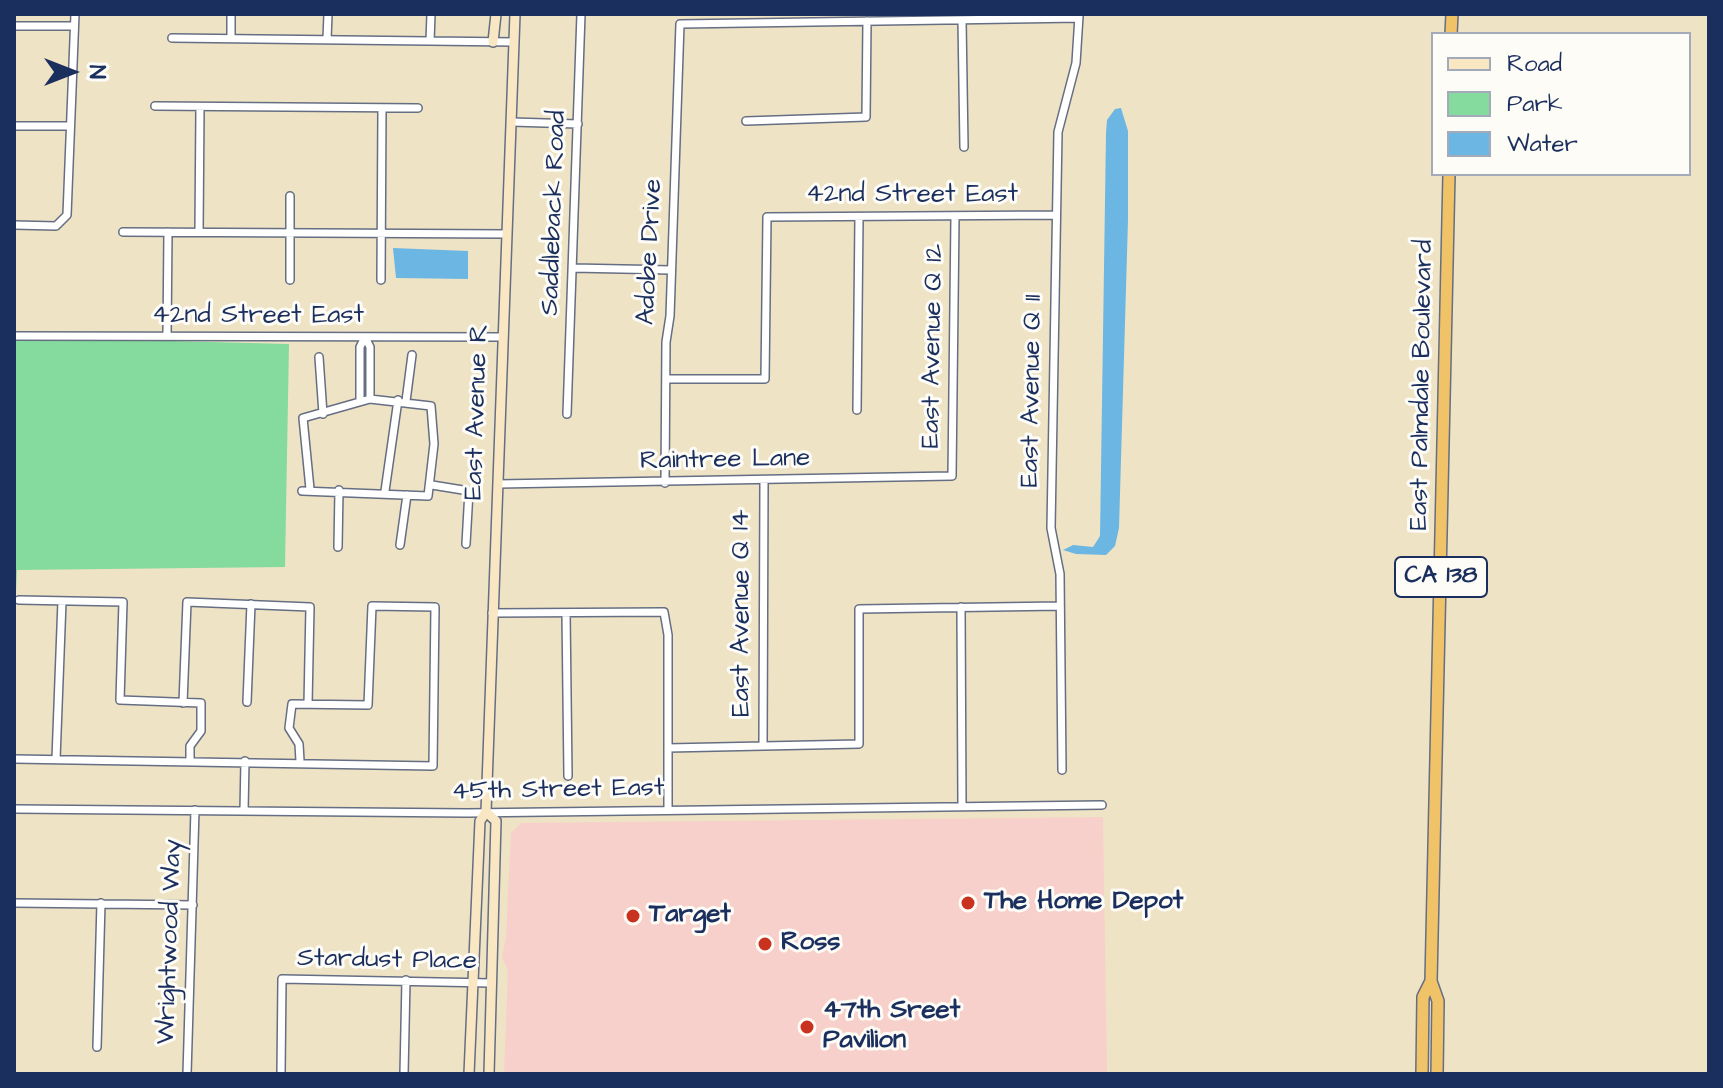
<!DOCTYPE html>
<style>
body{margin:0}
#map{position:relative;width:1723px;height:1088px;overflow:hidden;background:#efe3c5;font-family:"Architects Daughter",sans-serif}
canvas{display:block}
.frame{position:absolute;inset:0;border:16px solid #1b2f5e;pointer-events:none}
.legend{position:absolute;left:1431px;top:32px;width:260px;height:144px;box-sizing:border-box;background:#fdfcf7;border:2px solid #a3aaba;margin:0;padding:10px 14px;list-style:none;font-size:24px;color:#1b2f5e}
.legend li{display:flex;align-items:center;gap:16px;height:40px}
.legend b{width:40px;border:2px solid #a3aaba}
.north{position:absolute;left:32px;top:32px;width:80px;height:80px;-webkit-text-stroke:6px #fdfcf7;paint-order:stroke;rotate:90deg;font-size:22px;font-weight:700;line-height:32px;text-align:center;color:#1b2f5e}
.north::after{content:'';display:block;margin:auto;width:28px;height:36px;background:#1b2f5e;clip-path:polygon(50% 0,100% 100%,50% 72%,0 100%)}
</style>
<div id="map">
<canvas width="1723" height="1088"></canvas>
<div class="frame"></div>
<ul class="legend">
<li><b style="height:10px;background:#f9e7c3"></b>Road</li>
<li><b style="height:22px;background:#85da9d"></b>Park</li>
<li><b style="height:22px;background:#6cb6e4"></b>Water</li>
</ul>
<div class="north">N</div>
</div>
<script>
const ctx = document.querySelector('canvas').getContext('2d');
ctx.lineJoin = 'round';
function paint(path, color) { ctx.fillStyle = color; ctx.fill(path, 'evenodd'); }
const toPath = rows => new Path2D(rows.map(r => 'M' + r).join(''));
function trace(path, color, width, dash) { ctx.strokeStyle = color; ctx.lineWidth = width; ctx.lineCap = dash ? 'butt' : 'round'; ctx.setLineDash(dash || []); ctx.stroke(path); }
function label(font, color, halo, rows, align = 'center') {
  ctx.font = font + ' "Architects Daughter",sans-serif'; ctx.lineWidth = 6; ctx.setLineDash([]); ctx.textBaseline = 'middle'; ctx.strokeStyle = halo; ctx.fillStyle = color; for (const [text, x, y, turn = 0] of rows) {
    ctx.save(); ctx.translate(x, y); ctx.rotate((+turn || 0) * Math.PI / 180); ctx.textAlign = isNaN(turn) ? turn : align; if (halo) ctx.strokeText(text, 0, 0); ctx.fillText(text, 0, 0); ctx.restore();
  }
}
const built = toPath([
 [1103,817,1107,1074,504,1074,508,970,502,958,506,937,511,833,521,823]
]);
const green = toPath([
 [14,337,289,344,285,567,17,570,14,637]
]);
const water = toPath([
 [1121,108,1128,131,1128,220,1119,528,1115,546,1106,555,1076,554,1063,550,1073,545,1093,547,1100,536,1106,133,1107,120,1115,109],
 [393,248,468,251,468,279,396,278]
]);
const minor = toPath([
 [962,20,964,147],
 [14,26,74,26],
 [231,37,231,14],
 [172,38,514,42],
 [327,39,328,14],
 [430,41,431,14],
 [155,106,418,108],
 [746,121,866,117,867,21],
 [512,122,578,124],
 [14,126,70,126],
 [14,225,56,226,67,215,75,14],
 [123,232,507,234],
 [199,232,200,107],
 [573,268,671,270],
 [290,280,290,196],
 [381,280,382,108],
 [14,336,502,337],
 [167,336,168,232],
 [319,357,323,414],
 [666,379,765,379,767,217,1056,215],
 [360,400,360,347,365,337,370,347,370,399],
 [406,401,412,355],
 [857,410,859,217],
 [567,414,581,14],
 [665,483,666,342,670,316,680,24,1079,18],
 [498,484,952,476,955,217],
 [432,485,469,491,466,544],
 [302,491,428,496,434,444,431,406,370,399,303,418,310,489],
 [385,491,398,400],
 [400,545,407,495],
 [338,547,339,490],
 [19,600,123,602,120,700,201,703,201,731,190,746,190,761],
 [961,607,962,806],
 [492,613,664,612,668,635,668,810],
 [566,613,568,776],
 [247,702,251,604],
 [183,703,187,602,310,607,308,704],
 [763,745,764,482],
 [668,748,859,744,859,609,1060,606],
 [14,759,433,766,435,607,372,606,368,705,292,704,289,728,299,744,300,761],
 [56,759,62,601],
 [1062,770,1060,574,1051,528,1058,132,1076,63,1079,16],
 [14,809,467,813,1102,805],
 [244,811,245,761],
 [14,903,193,905],
 [97,1047,101,903],
 [187,1074,195,810],
 [281,1074,282,979,491,983],
 [404,1074,406,980]
]);
const secondary = toPath([
 [493,42,496,14],
 [486,812,496,821,489,1074],
 [469,1074,480,821,486,812,515,14]
]);
const trunk = toPath([
 [1451,34,1452,14],
 [1422,1074,1423,997,1431,981],
 [1437,1074,1438,1001,1431,981,1449,174]
]);
const markers = [
 [968,903,8,"#c8321e"],
 [633,916,8,"#c8321e"],
 [765,944,8,"#c8321e"],
 [807,1027,8,"#c8321e"]
];
const shields = [
 [1441,577,92]
];
const shieldNames = [
 ["CA 138",1441,577]
];
const streetNames = [
 ["42nd Street East",912,196],
 ["Saddleback Road",555,213,-88],
 ["Adobe Drive",651,252,-87],
 ["42nd Street East",258,317],
 ["East Avenue Q 12",934,346,-89],
 ["East Palmdale Boulevard",1423,385,-89],
 ["East Avenue Q 11",1033,391,-89],
 ["East Avenue R",478,412,-88],
 ["Raintree Lane",725,461,-1],
 ["East Avenue Q 14",743,613,-90],
 ["45th Street East",558,791,-1],
 ["Wrightwood Way",171,942,-88],
 ["Stardust Place",387,961,1]
];
const poiNames = [
 ["The Home Depot",984,903],
 ["Target",649,916],
 ["Ross",781,944],
 ["47th Sreet",823,1012],
 ["Pavilion",823,1042]
];
paint(built, '#f7d0cb');
paint(green, '#85da9d');
paint(water, '#6cb6e4');
trace(minor, '#656e82', 10);
trace(secondary, '#656e82', 12);
trace(trunk, '#656e82', 14);
trace(minor, '#fff', 7);
trace(secondary, '#f9e7c3', 9);
trace(trunk, '#f1c369', 11);
for (const [x, y, r, color] of markers) { const dot = new Path2D(); dot.arc(x, y, r, 0, 2 * Math.PI); ctx.fillStyle = color; ctx.fill(dot); trace(dot, '#fdfcf7', 3); }
for (const [x, y, w] of shields) { const box = new Path2D(); box.roundRect(x - w / 2, y - 20, w, 40, 6); ctx.fillStyle = '#fdfcf7'; ctx.fill(box); trace(box, '#1b2f5e', 2); }
label('bold 24px', '#1b2f5e', null, shieldNames);
label('26px', '#1b2f5e', '#fdfcf7', streetNames);
label('bold 26px', '#1b2f5e', '#fdfcf7', poiNames, 'left');
</script>
